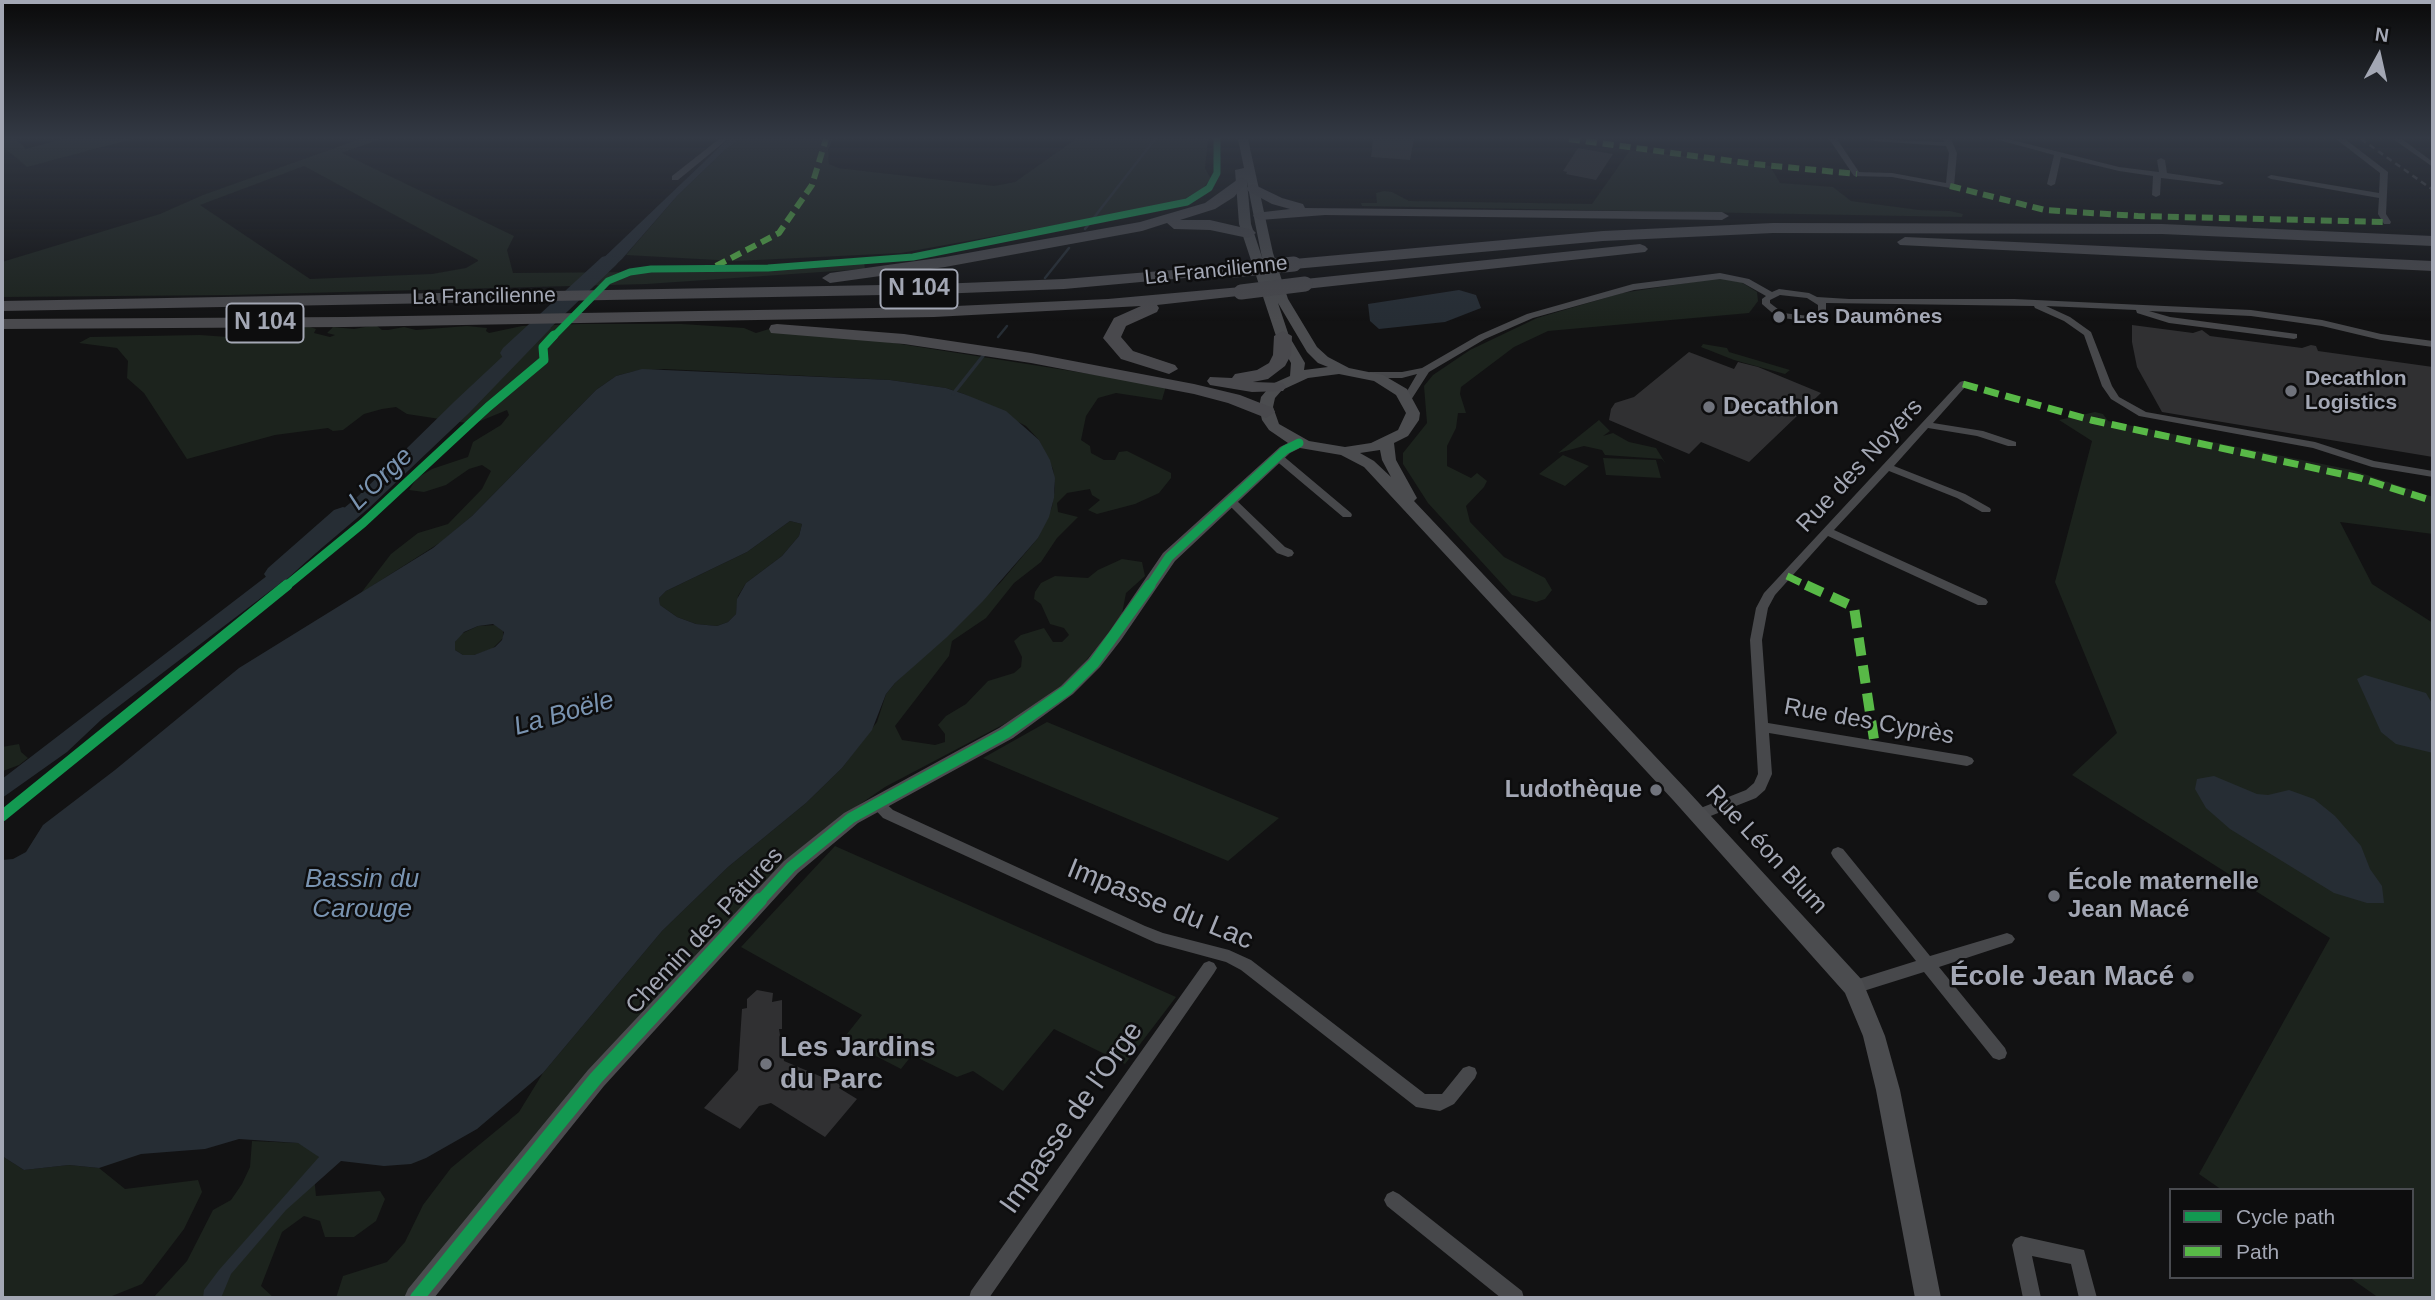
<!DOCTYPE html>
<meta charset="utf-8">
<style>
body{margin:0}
#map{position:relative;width:2435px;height:1300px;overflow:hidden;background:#121213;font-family:Arial,sans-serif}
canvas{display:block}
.frame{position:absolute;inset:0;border:4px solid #a3a7b4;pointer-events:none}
.legend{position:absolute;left:2169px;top:1188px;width:245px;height:91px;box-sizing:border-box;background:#0d0d0e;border:2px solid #494b50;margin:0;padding:9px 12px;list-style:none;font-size:21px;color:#a3a7b4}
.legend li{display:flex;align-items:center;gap:14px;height:35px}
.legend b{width:35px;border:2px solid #494b50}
.north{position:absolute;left:2344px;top:21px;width:70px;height:70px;-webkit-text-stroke:5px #0d0d0e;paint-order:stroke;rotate:8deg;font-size:19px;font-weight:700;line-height:28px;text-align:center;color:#a3a7b4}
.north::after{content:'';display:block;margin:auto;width:24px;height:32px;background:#a3a7b4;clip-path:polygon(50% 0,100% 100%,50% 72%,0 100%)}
</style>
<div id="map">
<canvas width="2435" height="1300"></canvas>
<div class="frame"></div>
<ul class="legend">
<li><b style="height:9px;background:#139951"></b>Cycle path</li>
<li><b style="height:9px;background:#58b947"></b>Path</li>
</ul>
<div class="north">N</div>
</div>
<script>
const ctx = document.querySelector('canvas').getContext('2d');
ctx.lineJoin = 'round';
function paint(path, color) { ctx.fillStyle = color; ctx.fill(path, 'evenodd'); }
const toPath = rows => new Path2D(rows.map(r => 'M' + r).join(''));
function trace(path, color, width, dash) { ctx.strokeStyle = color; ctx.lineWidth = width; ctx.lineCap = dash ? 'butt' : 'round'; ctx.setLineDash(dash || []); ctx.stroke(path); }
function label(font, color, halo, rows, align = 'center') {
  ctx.font = font + ' Arial,sans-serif'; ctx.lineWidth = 5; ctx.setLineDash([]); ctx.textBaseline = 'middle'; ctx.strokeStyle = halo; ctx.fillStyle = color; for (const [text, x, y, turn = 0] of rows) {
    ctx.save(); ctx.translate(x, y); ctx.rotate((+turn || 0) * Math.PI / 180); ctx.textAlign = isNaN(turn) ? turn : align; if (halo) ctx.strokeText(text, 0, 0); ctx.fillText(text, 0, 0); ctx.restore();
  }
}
const green = toPath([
 [2,139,16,139,26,149,63,139,132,139,27,167,7,150,2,151],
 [360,139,380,139,342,153,514,236,507,250,513,273,764,271,864,262,865,269,647,284,231,295,2,297,2,262,160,214,203,195],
 [304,166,478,260,478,261,466,268,432,274,310,279,200,205],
 [740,139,833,139,828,150,829,164,838,168,994,186,1015,182,1076,139,1208,139,1205,168,1211,179,1202,189,1177,203,901,253,736,261,626,255,677,196,725,150],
 [1630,150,1770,166,1780,183,1833,187,1851,201,1919,210,1950,211,1963,214,1962,217,1362,206,1361,203,1377,203,1376,193,1384,191,1392,192,1409,201,1592,204],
 [1719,278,1741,282,1757,292,1758,301,1749,313,1548,331,1514,347,1461,387,1460,394,1466,413,1458,413,1456,428,1447,446,1447,466,1471,478,1477,473,1487,481,1484,487,1466,506,1470,522,1504,557,1545,578,1552,590,1545,599,1536,602,1512,595,1428,503,1403,464,1403,453,1427,423,1424,386,1433,375,1470,350,1537,318,1622,293],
 [580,324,682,324,744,328,756,333,769,329,850,336,1166,386,1162,400,1116,393,1098,398,1086,416,1081,440,1090,446,1091,453,1104,460,1115,460,1119,452,1127,451,1171,473,1171,478,1159,493,1135,504,1097,514,1088,510,1100,500,1092,495,1090,489,1067,493,1057,503,1058,512,1078,517,1057,538,1041,562,1014,583,986,618,952,641,949,656,895,726,902,740,935,745,945,742,945,734,938,725,946,716,966,704,988,681,1014,673,1021,667,1022,657,1014,641,1021,635,1044,628,1053,642,1062,642,1069,635,1064,628,1050,624,1041,604,1034,599,1035,592,1041,583,1055,576,1088,578,1098,570,1122,559,1142,562,1145,576,1126,593,1121,619,1067,683,1027,712,885,787,824,829,712,941,412,1298,336,1298,343,1276,387,1262,405,1242,423,1205,451,1168,519,1112,543,1073,662,931,728,867,806,803,842,768,877,722,886,694,895,683,1000,583,1038,538,1052,507,1055,488,1053,469,1039,440,1026,426,964,394,946,388,890,380,664,369,635,371,616,376,596,390,472,516,441,542,361,593,391,554,418,533,448,524,482,489,491,471,482,465,469,469,446,485,424,492,409,490,417,478,432,469,468,457,473,442,501,425,509,415,507,410,473,424,407,414,396,407,382,409,364,414,343,430,333,431,328,428,275,435,187,459,144,393,127,378,128,361,117,348,79,343,90,337,200,335,256,339,307,326,316,329,314,333,330,337,335,335,327,333,333,327,354,329,376,325,382,330,388,330,404,327,416,330,467,326,487,328,486,331,489,333,522,326],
 [1703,344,1727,348,1729,352,1790,370,1785,374,1734,360,1701,347],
 [2095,412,2103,414,2108,421,2352,470,2433,497,2433,534,2340,522,2372,584,2433,623,2433,1298,2379,1298,2349,1277,2412,1277,2412,1190,2222,1190,2199,1174,2330,938,2072,775,2117,733,2055,582,2092,441,2059,420],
 [1599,420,1610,431,1603,436,1613,433,1629,442,1656,448,1666,464,1662,459,1605,455,1602,450,1584,446,1558,453],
 [1563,455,1589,466,1565,486,1539,474],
 [1603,458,1656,460,1661,478,1606,475],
 [790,521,802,524,799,536,782,556,746,583,738,596,736,614,728,622,717,626,696,624,677,617,660,605,659,598,666,591,747,552],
 [495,625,503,631,503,638,492,649,474,655,463,655,455,650,455,642,461,634,478,626],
 [1047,722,1279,818,1228,861,983,758],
 [19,744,21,752,28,758,19,765,3,771,2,779,2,747],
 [835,846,1176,997,1125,1064,1054,1029,1003,1091,973,1071,957,1077,912,1055,901,1069,843,1039,862,1015,741,947],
 [252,1141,298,1143,314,1151,319,1157,314,1176,316,1196,380,1191,385,1199,376,1221,354,1237,325,1237,320,1221,304,1216,282,1232,261,1286,274,1298,153,1298,187,1261,213,1210,231,1200,242,1184,250,1167],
 [2,1156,24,1170,69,1165,99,1168,125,1189,198,1180,202,1192,184,1229,142,1284,107,1298,2,1298]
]);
const water = toPath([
 [728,139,740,139,725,150,677,196,622,259,593,286,573,287],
 [1459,290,1476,295,1481,308,1445,322,1379,329,1370,321,1368,304],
 [533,328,551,328,469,413,369,508,278,585,102,719,67,752,2,798,2,779,272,572,324,535,276,564,355,499,455,401,502,357,510,352,508,349,519,339],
 [642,369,890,380,946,388,964,394,1006,411,1039,440,1050,460,1055,478,1054,498,1049,517,1038,538,983,601,947,637,895,683,886,694,872,730,842,768,806,803,728,867,662,931,543,1073,477,1129,426,1158,411,1164,384,1166,341,1161,286,1210,231,1274,221,1298,203,1298,204,1290,219,1270,319,1157,298,1143,239,1139,205,1149,141,1154,99,1168,69,1165,24,1170,2,1156,2,860,13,859,26,852,43,825,115,770,239,668,433,548,472,516,596,390,616,376],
 [790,521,802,524,799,536,782,556,746,583,737,599,736,614,728,622,717,626,696,624,677,617,660,605,659,598,666,591,747,552],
 [493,624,504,632,502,640,495,647,474,655,463,655,455,650,455,642,464,632,478,626],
 [2365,675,2426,693,2433,705,2433,753,2396,744,2381,732,2357,679],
 [2214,776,2257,794,2268,795,2289,790,2314,799,2335,816,2361,846,2370,869,2382,886,2384,903,2367,903,2334,893,2230,829,2206,808,2195,789,2197,779]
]);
const streamFar1 = toPath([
 [1085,229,1155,139],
 [1045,278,1069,248],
 [998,337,1007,326]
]);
const stream = toPath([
 [953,394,983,356]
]);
const river = toPath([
 [609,255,616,257,619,261,616,265,519,358,503,358,500,353,503,348,602,257,609,255],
 [343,507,352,510,355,515,352,520,286,580,277,582,268,580,264,574,268,568,334,510,343,507]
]);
const building = toPath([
 [1373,139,1414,139,1410,160,1371,157],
 [1578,148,1613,154,1596,180,1566,174,1567,172,1563,171],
 [2132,325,2193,333,2202,330,2210,336,2302,348,2311,345,2316,346,2318,351,2433,367,2433,457,2162,412,2137,367,2132,342],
 [1689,352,1734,369,1738,362,1758,367,1821,393,1749,462,1701,442,1689,454,1609,420,1611,409,1615,403,1634,397],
 [757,990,773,993,772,1002,782,1000,782,1029,779,1029,784,1061,841,1085,839,1088,857,1099,825,1137,771,1103,759,1106,740,1129,704,1108,738,1070,742,1009,747,1008,747,999]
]);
const street = toPath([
 [719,139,728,139,678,180,672,180,672,176,719,139],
 [1829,139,1837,139,1859,172,1892,173,1946,183,1949,153,1946,146,1874,141,1870,139,1944,142,1943,139,1951,139,1957,153,1954,186,1950,188,1892,177,1854,176,1829,139],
 [1995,139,2008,139,2119,167,2159,172,2157,160,2161,158,2165,160,2167,173,2220,181,2224,183,2220,185,2161,178,2160,195,2156,197,2152,195,2153,176,2119,171,2061,157,2055,184,2051,186,2047,184,2054,155,1995,139],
 [2336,139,2345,139,2388,172,2386,214,2391,222,2390,224,2384,224,2378,214,2379,198,2271,179,2267,177,2271,175,2379,193,2380,173,2336,139],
 [2393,139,2402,139,2433,162,2433,167,2393,139],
 [1720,273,1749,279,1772,292,1779,289,1809,293,1817,297,1849,299,2014,299,2251,310,2322,320,2381,334,2433,341,2433,347,2381,340,2322,326,2251,316,2149,311,2170,317,2297,334,2297,338,2294,339,2169,323,2137,313,2136,310,2046,306,2070,317,2091,332,2112,386,2119,397,2146,412,2315,442,2374,461,2433,471,2433,477,2372,467,2313,448,2139,416,2111,399,2102,386,2084,335,2064,321,2035,308,2034,306,1826,303,1826,315,1810,322,1777,317,1762,304,1762,299,1766,296,1743,283,1720,279,1634,290,1533,318,1485,339,1429,372,1411,400,1408,401,1403,398,1417,374,1402,378,1370,378,1365,375,1370,372,1402,372,1422,368,1479,335,1527,314,1633,284,1720,273],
 [1780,295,1807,298,1818,305,1818,312,1809,316,1783,313,1770,303,1770,300,1780,295],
 [1963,381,1966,382,1966,386,1933,423,1983,431,2016,442,2016,446,2008,446,1977,436,1928,428,1894,466,1965,494,1990,508,1991,510,1990,512,1982,512,1957,498,1889,471,1834,530,1986,599,1988,602,1986,605,1978,605,1828,536,1775,595,1768,608,1762,640,1768,723,1967,756,1972,758,1974,761,1972,764,1967,766,1769,733,1772,774,1765,790,1756,798,1703,819,1698,820,1693,819,1691,815,1693,811,1746,790,1754,783,1758,774,1750,640,1756,608,1764,593,1960,382,1963,381],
 [1278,454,1282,455,1351,513,1352,515,1351,517,1343,517,1274,459,1274,455,1278,454],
 [1231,498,1235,499,1285,547,1292,550,1294,553,1292,556,1288,557,1277,553,1227,503,1226,501,1227,499,1231,498],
 [876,798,881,799,893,810,1145,926,1163,933,1229,950,1251,960,1425,1094,1442,1094,1463,1068,1469,1066,1475,1068,1477,1073,1475,1078,1454,1104,1440,1111,1416,1107,1241,970,1226,962,1156,943,883,818,869,803,871,799,876,798],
 [1838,847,1843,849,1930,956,2007,933,2012,935,2015,939,2012,943,1939,967,2005,1048,2007,1053,2005,1058,1999,1060,1993,1058,1924,972,1854,994,1849,992,1846,987,1849,982,1916,961,1833,857,1831,853,1833,849,1838,847],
 [1209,961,1214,963,1217,968,1214,973,989,1298,969,1298,971,1291,1204,963,1209,961],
 [1393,1191,1399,1194,1522,1291,1524,1298,1501,1298,1387,1206,1384,1200,1387,1194,1393,1191],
 [2021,1236,2084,1250,2097,1298,2079,1298,2071,1264,2032,1256,2041,1298,2023,1298,2012,1245,2015,1239,2021,1236]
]);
const secondary = toPath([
 [1238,139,1248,139,1273,253,1288,299,1317,347,1328,357,1349,368,1383,375,1407,389,1420,413,1419,420,1408,436,1394,443,1396,460,1417,498,1414,501,1687,790,1862,980,1885,1036,1900,1090,1941,1298,1915,1298,1876,1090,1863,1036,1845,993,1673,800,1364,467,1341,455,1300,448,1290,453,1175,561,1121,640,1100,667,1073,694,1013,738,858,823,798,873,604,1086,434,1298,404,1298,408,1289,588,1070,784,861,844,813,999,728,1061,686,1088,659,1109,632,1163,553,1280,447,1288,443,1269,430,1262,420,1259,407,1261,397,1272,384,1290,376,1291,363,1276,336,1239,224,1235,170,1244,168,1238,139],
 [1247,182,1261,253,1263,260,1251,224,1247,182],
 [1278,303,1307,352,1318,363,1328,367,1304,370,1305,363,1289,336,1278,303],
 [1339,374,1374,381,1396,395,1406,413,1398,430,1371,443,1345,447,1309,441,1279,424,1273,407,1275,398,1282,390,1308,378,1339,374],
 [1380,450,1382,460,1391,477,1374,461,1360,453,1380,450]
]);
const highway = toPath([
 [1241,177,1248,181,1234,197,1215,209,1180,220,1210,220,1253,230,1256,233,1248,238,1210,230,1174,229,1167,223,1142,231,945,267,830,283,822,278,830,273,945,257,1140,222,1205,203,1241,177],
 [1253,184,1282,198,1303,204,1305,208,1722,212,1729,216,1722,220,1325,215,1260,220,1253,216,1255,213,1290,209,1272,204,1248,191,1246,188,1253,184],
 [1773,223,2162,224,2433,236,2433,246,2162,234,1773,233,1603,241,1294,269,1286,264,1294,259,1603,231,1773,223],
 [1905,237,2433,261,2433,271,1900,245,1897,242,1905,237],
 [1640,244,1645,246,1648,249,1645,252,1305,289,1297,284,1305,279,1640,244],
 [1234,265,1242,270,1240,273,1064,289,937,294,2,311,2,301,937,284,1064,279,1234,265],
 [1241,287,1249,292,1247,295,1157,305,1159,308,1157,312,1126,326,1121,337,1133,351,1175,365,1178,369,1169,374,1121,359,1103,338,1114,318,1141,306,934,317,345,327,2,329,2,319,345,317,934,307,1108,299,1241,287],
 [777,324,904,334,1031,353,1194,384,1240,395,1273,408,1275,412,1266,418,1228,403,1194,394,1031,363,904,344,771,333,769,329,771,325,777,324],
 [1283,331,1292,336,1291,355,1285,366,1268,379,1253,382,1283,383,1286,387,1283,391,1252,392,1210,385,1207,381,1210,377,1232,378,1235,374,1257,370,1269,363,1273,355,1274,336,1283,331]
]);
const rail = toPath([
 [2361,139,2433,190]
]);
const highwayBridge = toPath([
 [1234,270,1294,264],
 [1241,292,1305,284]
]);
const quietFar2 = toPath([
 [1569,139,1754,164,1857,174],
 [1950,186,2045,210,2138,216,2387,222],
 [716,266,779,233,812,185,826,139]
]);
const quietFar1 = toPath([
 [1963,384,2091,420,2360,478,2433,501],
 [1787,576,1810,587]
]);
const quiet = toPath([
 [1806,585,1854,607,1875,746]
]);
const cyclewayFar3 = toPath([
 [553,337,608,281,630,272,651,269,768,268,913,257,1187,202,1209,188,1217,173,1217,139]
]);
const cyclewayFar2 = toPath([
 [285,587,363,523,488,407,544,360,543,347,554,335],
 [1149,587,1169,557,1285,450,1299,443]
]);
const cyclewayFar1 = toPath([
 [2,816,287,585],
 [759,902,791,867,851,818,1006,733,1067,690,1094,663,1150,585]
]);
const cycleway = toPath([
 [417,1298,596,1078,760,900]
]);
const markers = [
 [1779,317,7,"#70737c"],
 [2291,391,7,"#70737c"],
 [1709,407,7,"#70737c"],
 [1656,790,7,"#70737c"],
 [2054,896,7,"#70737c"],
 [2188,977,7,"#70737c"],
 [766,1064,7,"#70737c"]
];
const farStreetnames = [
 ["La Francilienne",1216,271,-6],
 ["La Francilienne",484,297,-1]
];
const farPoinames = [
 ["Les Daumônes",1793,317],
 ["Decathlon",2305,379],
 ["Logistics",2305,403]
];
const shields = [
 [919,289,77],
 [265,323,77]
];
const shieldNames = [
 ["N 104",919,289],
 ["N 104",265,323]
];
const poiNames = [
 ["Decathlon",1723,407],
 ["Ludothèque",1642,790,"right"],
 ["École maternelle",2068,882],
 ["Jean Macé",2068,910]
];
const streetNames = [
 ["Rue des Noyers",1860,466,-47],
 ["Rue des Cyprès",1869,722,10],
 ["Rue Léon Blum",1766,850,47],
 ["Chemin des Pâtures",705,931,-47]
];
const waterNames = [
 ["L'Orge",381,479,-44],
 ["La Boële",564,714,-16],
 ["Bassin du",362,880],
 ["Carouge",362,910]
];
const nearStreetnames = [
 ["Impasse du Lac",1160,905,22],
 ["Impasse de l'Orge",1072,1118,-55]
];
const nearPoinames = [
 ["École Jean Macé",2174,977],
 ["Les Jardins",780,1048,"left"],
 ["du Parc",780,1080,"left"]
];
paint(green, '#1c231d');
paint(water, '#262d34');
trace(streamFar1, '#262d34', 2.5);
trace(stream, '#262d34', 3.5);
paint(river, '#262d34');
paint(building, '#303032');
paint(street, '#47484b');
paint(secondary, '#4b4c4f');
paint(highway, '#49494d');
trace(rail, '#47484b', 2.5, [6, 4.5]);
trace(highwayBridge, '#49494d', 15);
trace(quietFar2, '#58b947', 6, [11, 6]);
trace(quietFar1, '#58b947', 7, [15, 7]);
trace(quiet, '#58b947', 10, [18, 10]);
trace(cyclewayFar3, '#139951', 7);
trace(cyclewayFar2, '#139951', 9);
trace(cyclewayFar1, '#139951', 11);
trace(cycleway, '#139951', 14);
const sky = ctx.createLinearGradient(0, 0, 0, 321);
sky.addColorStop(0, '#0a0a0a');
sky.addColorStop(0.43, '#333944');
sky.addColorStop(1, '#33394400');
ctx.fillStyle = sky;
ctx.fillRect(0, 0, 2435, 321);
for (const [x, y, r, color] of markers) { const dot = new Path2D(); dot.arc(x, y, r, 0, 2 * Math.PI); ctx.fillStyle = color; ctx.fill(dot); trace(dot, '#0d0d0e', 2.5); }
label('21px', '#a3a7b4', '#0d0d0e', farStreetnames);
label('bold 21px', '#a3a7b4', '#0d0d0e', farPoinames, 'left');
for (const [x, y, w] of shields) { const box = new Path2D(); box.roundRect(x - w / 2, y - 19.5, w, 39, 5); ctx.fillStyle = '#0d0d0e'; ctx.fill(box); trace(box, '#a3a7b4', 2); }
label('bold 23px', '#a3a7b4', null, shieldNames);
label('bold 24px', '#a3a7b4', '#0d0d0e', poiNames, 'left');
label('24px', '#a3a7b4', '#0d0d0e', streetNames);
label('italic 26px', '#7993b0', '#0d0d0e', waterNames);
label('28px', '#a3a7b4', '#0d0d0e', nearStreetnames);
label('bold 28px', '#a3a7b4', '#0d0d0e', nearPoinames, 'right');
</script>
